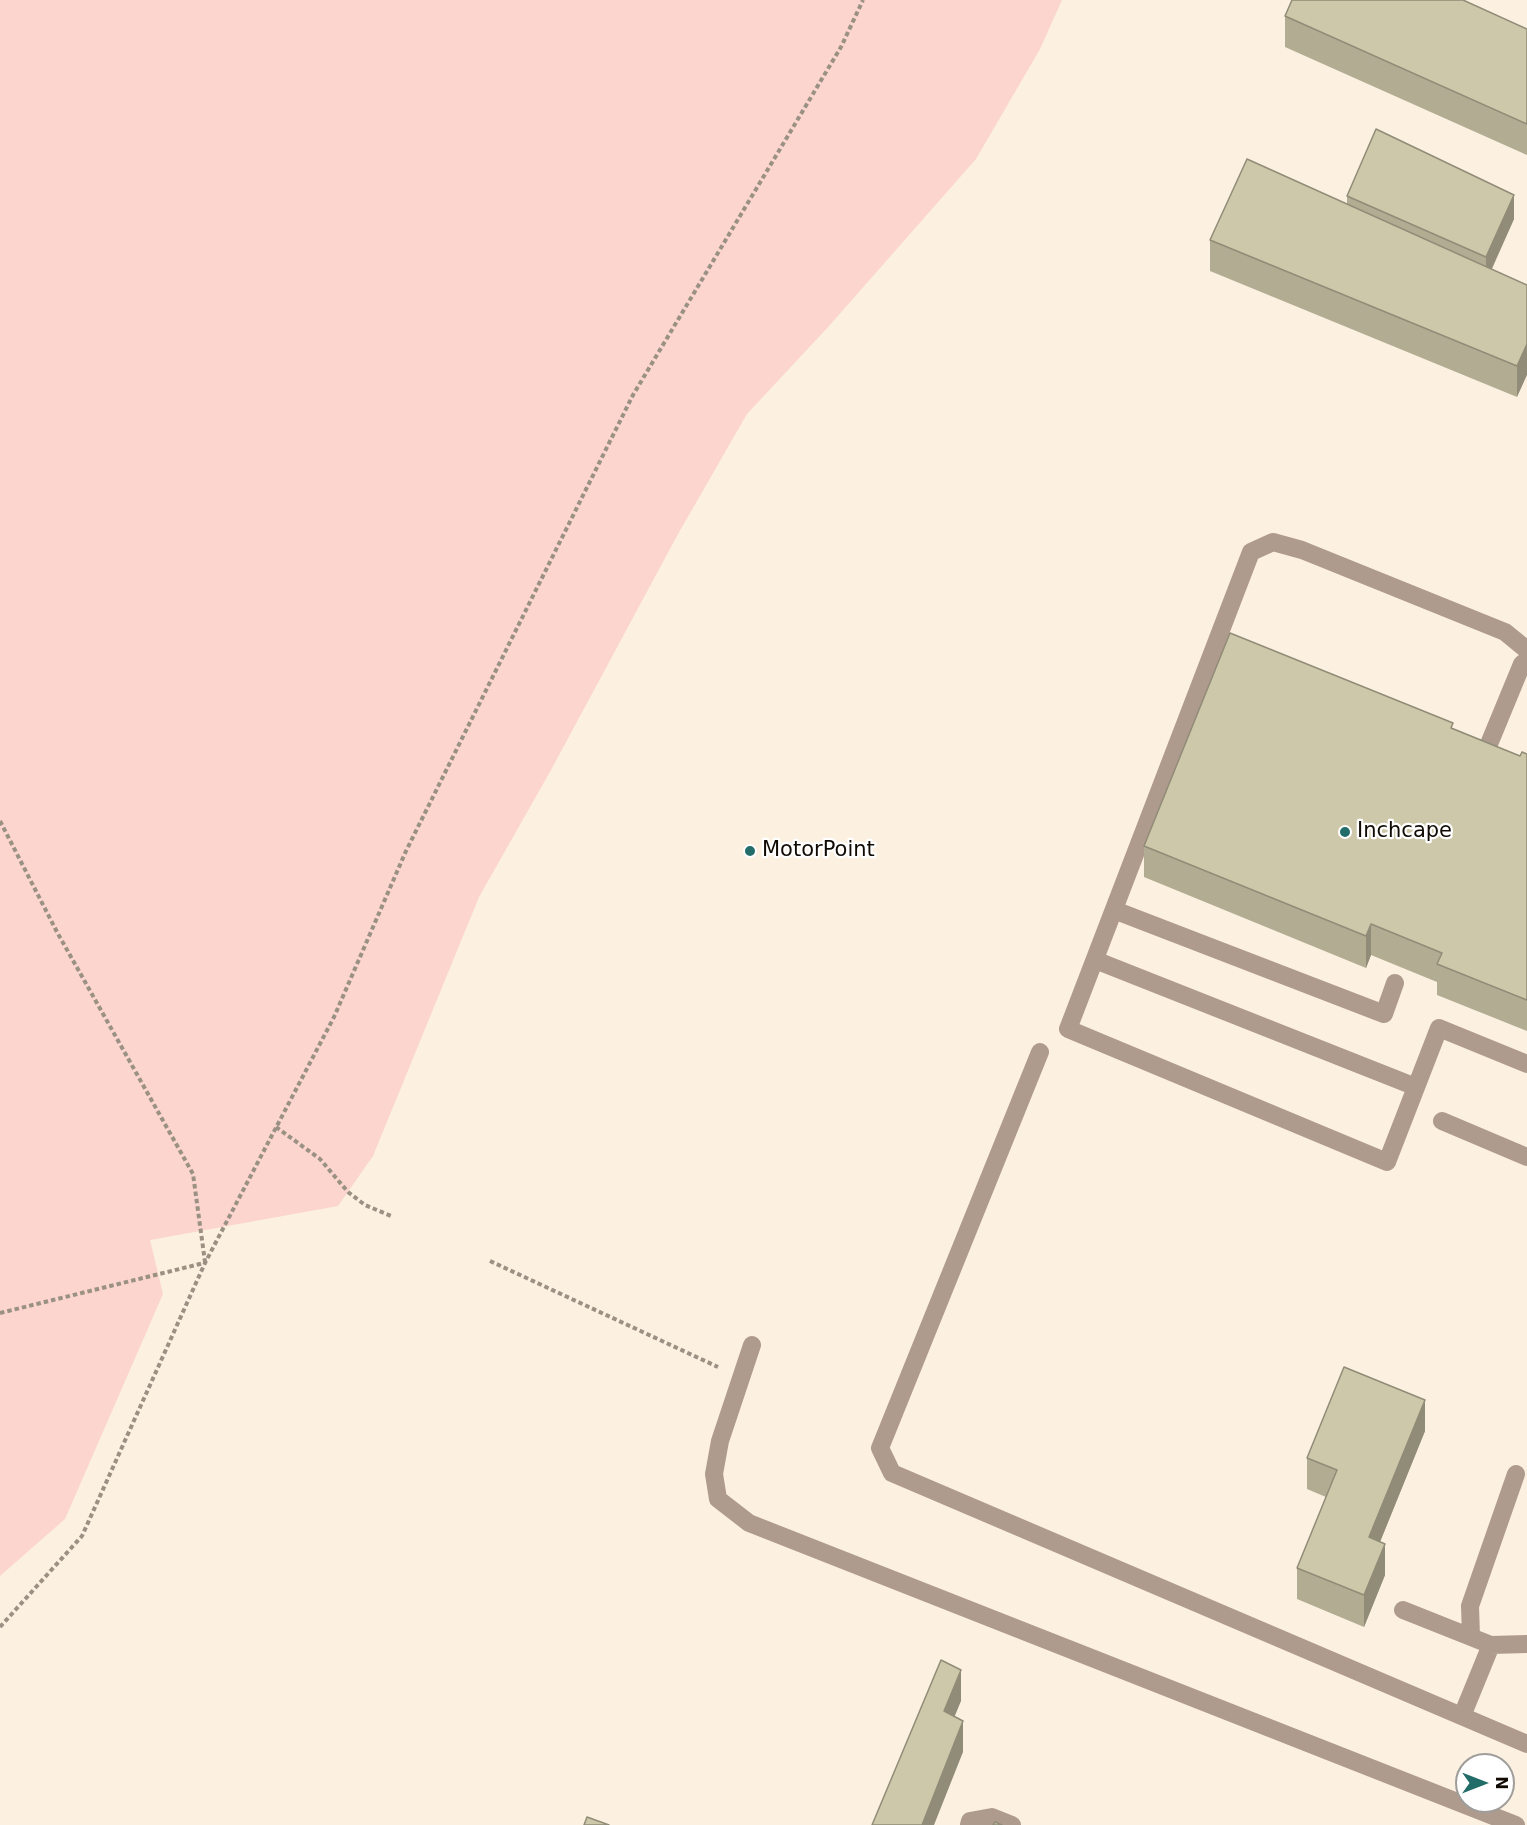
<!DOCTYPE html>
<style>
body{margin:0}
#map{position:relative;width:1527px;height:1825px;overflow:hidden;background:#fcf0e0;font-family:"DejaVu Sans",sans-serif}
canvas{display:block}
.north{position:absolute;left:1455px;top:1753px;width:60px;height:60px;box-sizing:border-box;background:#fff;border:2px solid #9f9d9a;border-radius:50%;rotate:90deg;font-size:16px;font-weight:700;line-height:24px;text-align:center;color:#100a03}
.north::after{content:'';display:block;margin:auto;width:21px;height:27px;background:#226d69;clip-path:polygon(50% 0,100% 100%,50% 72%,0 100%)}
</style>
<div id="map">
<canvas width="1527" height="1825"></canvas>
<div class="north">N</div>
</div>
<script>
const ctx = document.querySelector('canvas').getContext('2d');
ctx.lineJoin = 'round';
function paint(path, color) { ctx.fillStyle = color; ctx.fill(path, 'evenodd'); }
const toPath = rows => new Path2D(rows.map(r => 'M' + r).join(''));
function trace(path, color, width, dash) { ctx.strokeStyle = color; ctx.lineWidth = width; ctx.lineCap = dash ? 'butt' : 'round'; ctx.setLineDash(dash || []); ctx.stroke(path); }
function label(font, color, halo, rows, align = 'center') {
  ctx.font = font + ' "DejaVu Sans",sans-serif'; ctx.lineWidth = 4.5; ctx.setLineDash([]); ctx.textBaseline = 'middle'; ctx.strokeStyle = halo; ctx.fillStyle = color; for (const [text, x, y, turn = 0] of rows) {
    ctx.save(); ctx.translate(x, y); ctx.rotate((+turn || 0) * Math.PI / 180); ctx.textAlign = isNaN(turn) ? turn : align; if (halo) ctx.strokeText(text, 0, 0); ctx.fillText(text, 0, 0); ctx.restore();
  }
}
const green = toPath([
 [0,0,1062,0,1040,49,976,159,829,326,747,414,678,534,551,770,479,897,373,1156,338,1206,150,1240,163,1294,65,1519,0,1576]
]);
const path = toPath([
 [0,821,57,932,193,1174,205,1262],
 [276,1127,320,1159,348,1192,365,1205,391,1216],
 [490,1261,718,1367],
 [0,1313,204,1263],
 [0,1627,82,1536,205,1263,334,1017,406,851,633,395,841,47,863,0]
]);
const minor = toPath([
 [1527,650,1505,632,1302,550,1273,542,1251,552,1068,1029,1387,1162,1439,1028,1527,1064],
 [1489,744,1522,664,1527,660],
 [1114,910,1384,1014,1395,983],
 [1095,960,1416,1087],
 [1040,1052,880,1448,892,1473,1527,1744],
 [1442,1121,1527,1157],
 [752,1345,720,1441,714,1474,718,1499,749,1523,1516,1825],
 [1403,1610,1491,1645,1527,1644],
 [1471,1636,1470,1606,1516,1474],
 [1462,1716,1491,1645],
 [969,1825,970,1821,992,1817,1012,1825]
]);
const wall = toPath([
 [1285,16,1527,29,1527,155,1285,47],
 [1347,196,1514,219,1492,269,1527,285,1517,397,1210,271,1210,240,1347,204],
 [1453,728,1520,756,1527,754,1527,1031,1437,995,1437,982,1371,955,1366,968,1144,877,1144,846],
 [1425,1431,1380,1542,1385,1575,1364,1627,1297,1599,1297,1568,1326,1497,1307,1489,1307,1458]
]);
const shadedWall = toPath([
 [1514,195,1514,219,1486,281,1486,257],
 [1527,344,1527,375,1517,397,1517,366],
 [1371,924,1371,955,1366,968,1366,936],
 [1425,1400,1425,1431,1369,1569,1369,1537],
 [1385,1544,1385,1575,1364,1627,1364,1595],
 [961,1670,961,1701,944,1742,944,1711],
 [963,1721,963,1752,934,1825,922,1825]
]);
const building = toPath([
 [1292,0,1463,0,1527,29,1527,124,1285,16,1292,0],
 [1376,129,1514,195,1486,257,1347,196,1376,129],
 [1247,159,1527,285,1527,344,1517,366,1210,240,1247,159],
 [1230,633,1453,723,1451,728,1520,756,1522,752,1527,754,1527,1000,1437,964,1442,953,1371,924,1366,936,1144,846,1230,633],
 [1344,1367,1425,1400,1369,1537,1385,1544,1364,1595,1297,1568,1337,1470,1307,1458,1344,1367],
 [941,1660,961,1670,944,1711,963,1721,922,1825,872,1825,941,1660],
 [587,1817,609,1825,584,1825,587,1817],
 [995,1822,1002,1825,993,1825,995,1822]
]);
const markers = [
 [1345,832,6,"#226d69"],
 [750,851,6,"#226d69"]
];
const poiNames = [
 ["Inchcape",1357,832],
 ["MotorPoint",762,851]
];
paint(green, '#fbd5ce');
trace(path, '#9a9184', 4, [4.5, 3]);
trace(minor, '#af9a8e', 18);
paint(wall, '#b1ac92');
paint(shadedWall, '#908c77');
paint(building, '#cec8aa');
trace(building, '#908c77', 1.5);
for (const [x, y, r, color] of markers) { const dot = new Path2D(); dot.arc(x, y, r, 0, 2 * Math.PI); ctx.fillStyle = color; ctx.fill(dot); trace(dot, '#fff', 2); }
label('21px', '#100a03', '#fff', poiNames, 'left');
</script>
